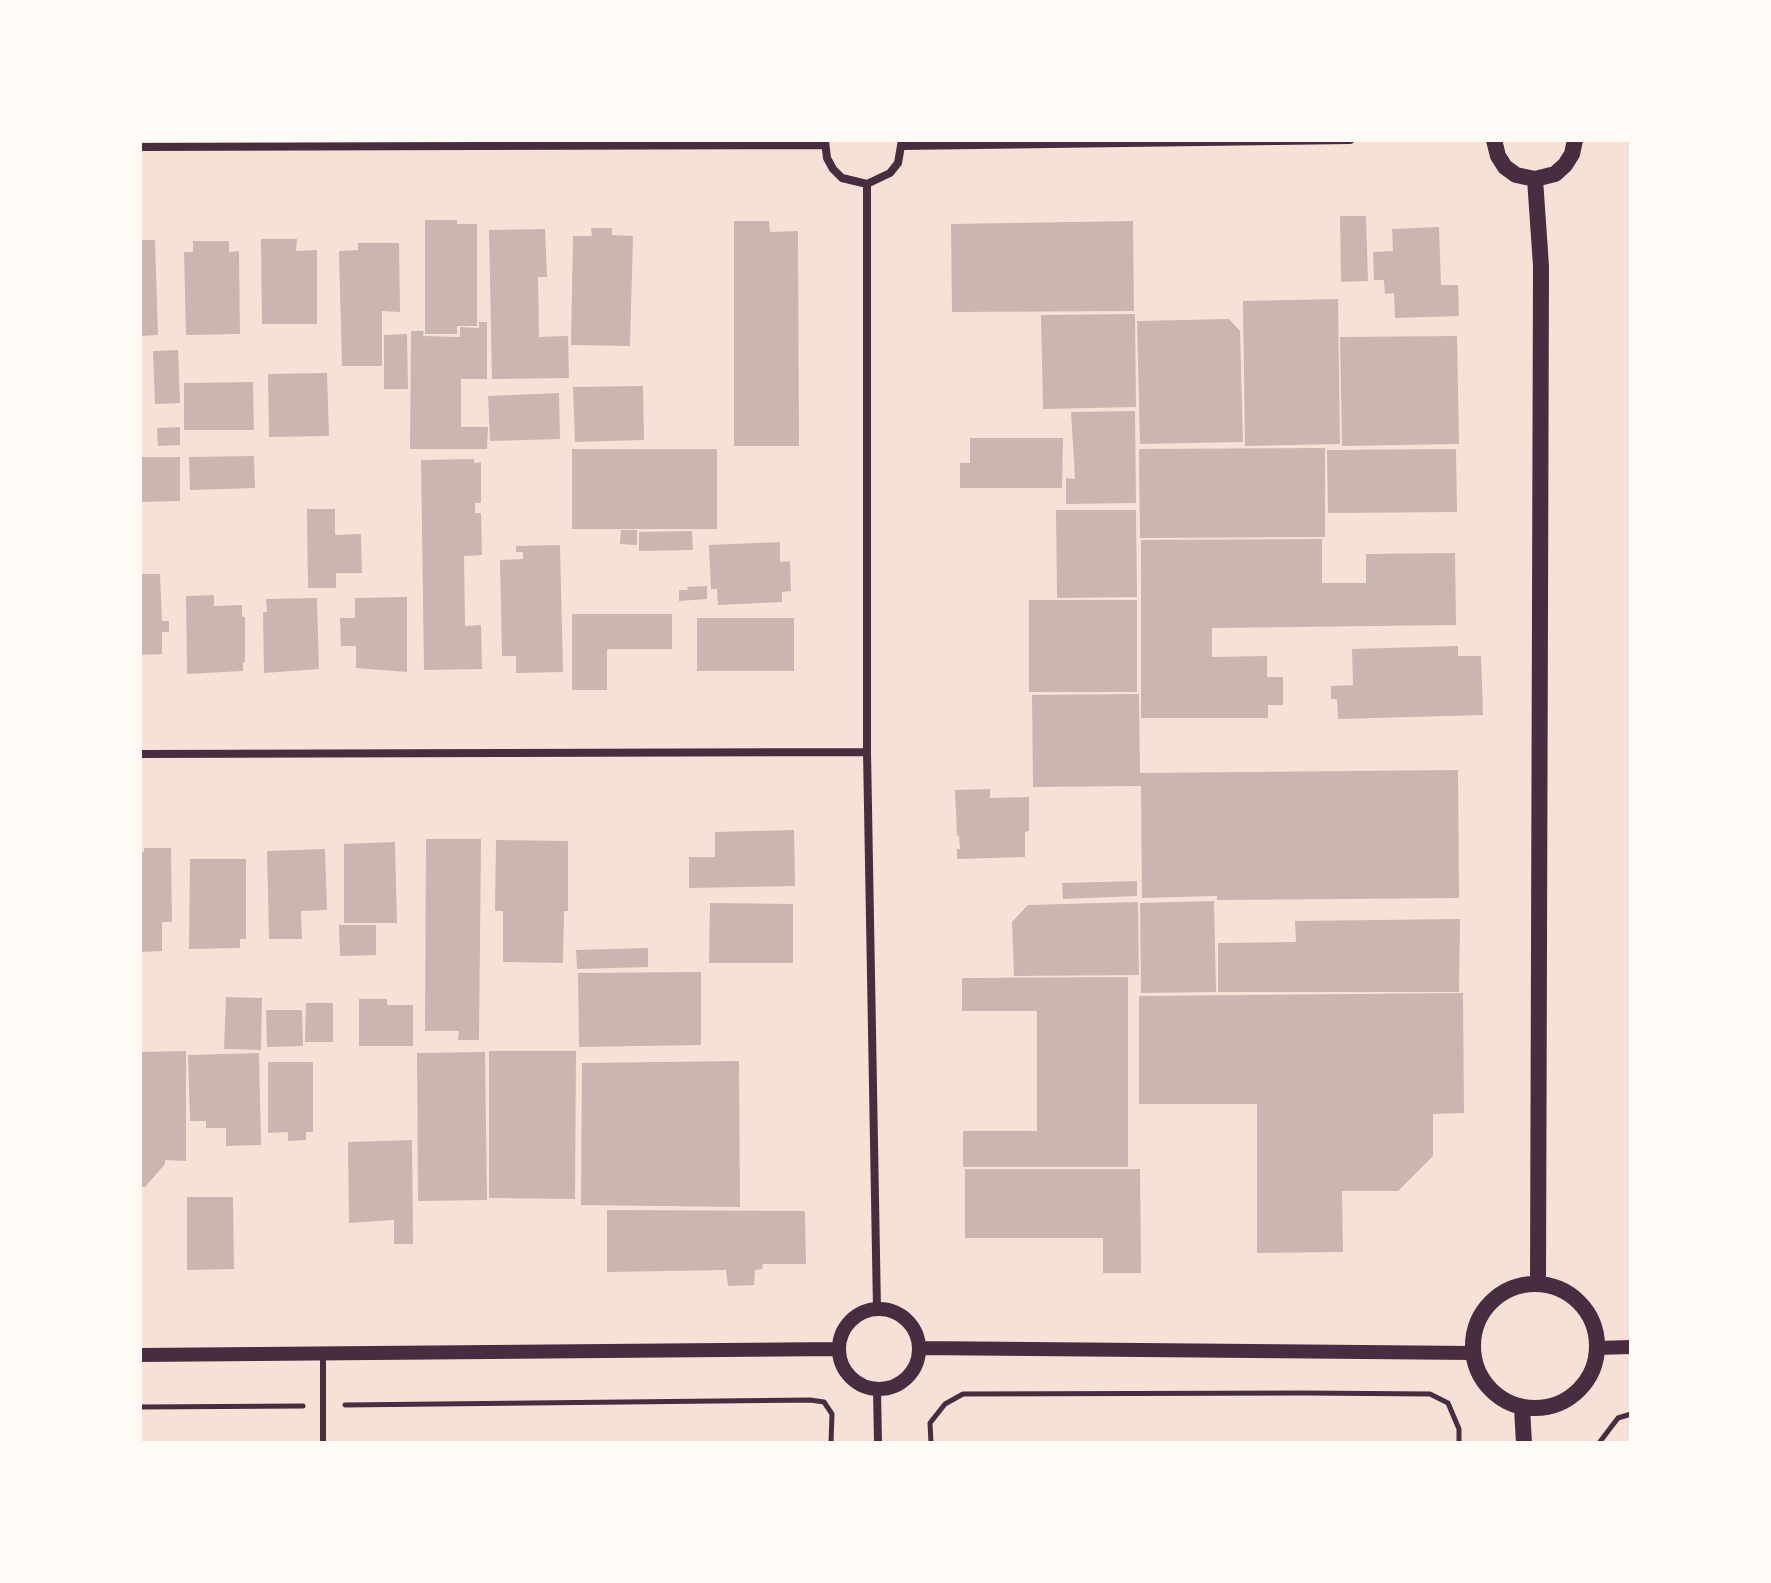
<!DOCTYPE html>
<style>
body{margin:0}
#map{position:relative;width:1771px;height:1583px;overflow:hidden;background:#f7e1d7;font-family:Lato,sans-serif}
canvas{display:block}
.frame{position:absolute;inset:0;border:142px solid #fffaf5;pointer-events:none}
</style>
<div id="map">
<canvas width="1771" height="1583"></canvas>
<div class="frame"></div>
</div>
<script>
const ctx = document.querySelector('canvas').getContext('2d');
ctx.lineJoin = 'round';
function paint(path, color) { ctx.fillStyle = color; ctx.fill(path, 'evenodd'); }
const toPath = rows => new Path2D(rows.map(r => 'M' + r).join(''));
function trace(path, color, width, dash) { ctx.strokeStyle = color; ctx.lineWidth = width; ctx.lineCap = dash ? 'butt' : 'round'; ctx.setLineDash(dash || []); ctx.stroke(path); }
const building = toPath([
 [1340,216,1366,216,1368,281,1341,282],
 [425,220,457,220,457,224,477,224,477,326,457,326,457,334,425,334],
 [734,221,769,221,770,232,798,231,799,446,734,446],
 [1133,221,1134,311,952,312,951,224],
 [1439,227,1441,285,1458,285,1459,316,1395,318,1394,293,1385,294,1384,280,1374,280,1373,252,1393,251,1392,229],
 [591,228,612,228,612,235,633,236,630,346,571,345,573,236,592,236],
 [545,229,547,277,538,277,539,337,568,336,569,378,492,379,489,230],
 [261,239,297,239,296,251,317,250,317,324,262,324],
 [140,240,155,240,158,335,140,336],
 [193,241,229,241,229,252,239,251,240,334,186,335,184,252,193,252],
 [358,243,399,243,400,312,382,311,382,366,342,366,339,251,358,250],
 [1338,299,1340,444,1245,446,1243,301],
 [1135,314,1136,407,1043,409,1041,315],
 [1229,319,1240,331,1243,442,1140,444,1137,321],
 [479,322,487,322,487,379,461,379,461,427,488,427,487,449,410,449,411,331,424,331,423,336,460,337,460,327,479,328],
 [407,334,408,389,384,389,384,335],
 [1457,336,1459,444,1342,446,1340,337],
 [178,350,180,403,155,404,153,351],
 [327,373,329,436,269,437,268,374],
 [253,382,254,430,184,430,184,383],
 [643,386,644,440,575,442,573,387],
 [559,393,560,439,490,441,488,396],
 [1135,411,1136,503,1066,504,1066,478,1075,479,1071,412],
 [180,427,180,445,158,446,157,428],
 [970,438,1063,438,1062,488,960,488,960,463,970,463],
 [1325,448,1325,537,1140,538,1139,449],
 [572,449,717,449,717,529,572,529],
 [1456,449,1457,512,1328,513,1327,450],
 [254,456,255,488,190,490,189,457],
 [140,457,180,457,180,501,140,502],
 [474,459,474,463,481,462,481,503,475,503,475,513,481,513,482,555,464,556,465,626,481,625,482,669,424,670,421,460],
 [307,509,335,509,335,535,361,534,362,573,336,573,336,588,308,588],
 [1056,510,1136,510,1137,597,1057,598],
 [621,530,637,530,637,545,620,544],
 [692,531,693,550,639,551,639,532],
 [1322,539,1322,583,1366,583,1366,554,1455,553,1456,625,1212,628,1212,657,1267,656,1267,677,1283,677,1283,705,1268,705,1268,718,1141,718,1141,540],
 [780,542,780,562,790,561,791,591,782,592,782,602,718,605,717,589,711,589,709,545],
 [560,545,563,672,516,673,516,656,502,656,500,560,523,559,523,552,516,552,516,546],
 [140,574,160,574,162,621,169,621,169,632,162,632,162,654,140,655],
 [707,586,707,599,679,601,679,590,688,590,687,587],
 [214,595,214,606,242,605,242,617,245,617,245,662,243,662,243,671,187,674,186,596],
 [407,597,407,672,356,668,356,646,341,646,340,618,355,618,355,598],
 [317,598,319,669,264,673,263,612,267,612,266,599],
 [1029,600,1137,600,1137,692,1029,692],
 [572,614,672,614,672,649,607,649,607,690,572,690],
 [697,618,794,618,794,671,697,671],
 [1458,646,1458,656,1481,656,1483,715,1338,719,1337,699,1331,699,1331,686,1353,685,1352,649],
 [1139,694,1140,773,1458,770,1459,898,1217,900,1217,896,1142,898,1141,786,1033,787,1032,695],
 [990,789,990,798,1029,797,1029,831,1025,832,1025,857,957,859,957,849,960,849,959,835,957,836,955,790],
 [794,830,795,886,689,888,689,857,715,857,715,832],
 [426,839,481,839,479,1040,458,1040,459,1031,425,1031],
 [496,840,568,841,568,911,564,911,563,963,503,962,503,911,495,911],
 [395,842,397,923,344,923,344,844],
 [144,848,171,848,172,922,162,922,162,951,140,952,140,853,144,852],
 [325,849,327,910,301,911,302,939,269,939,267,851],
 [190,859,246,859,246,939,240,939,240,948,189,949],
 [1137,881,1137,896,1063,899,1062,883],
 [1214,901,1216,992,1141,993,1140,903],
 [1138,902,1139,975,1014,976,1012,922,1028,905],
 [710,903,793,904,793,963,709,963],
 [1460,919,1459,992,1218,992,1218,943,1296,942,1295,921],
 [339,925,376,925,376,955,340,956],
 [648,948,648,967,577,969,576,950],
 [701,972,701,1045,579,1047,578,973],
 [1128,977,1128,1167,963,1167,963,1131,1037,1131,1037,1011,962,1011,962,978],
 [1463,993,1464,1113,1433,1114,1433,1156,1398,1191,1342,1191,1343,1252,1257,1253,1257,1104,1139,1104,1139,996],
 [226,997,262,998,261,1050,224,1049],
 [359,999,387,999,387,1005,413,1005,413,1046,359,1046],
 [306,1003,333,1003,333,1042,305,1042],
 [266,1010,302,1010,303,1046,267,1047],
 [186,1051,186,1161,165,1160,165,1164,145,1187,140,1187,140,1052],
 [489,1051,576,1051,575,1199,489,1198],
 [485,1052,487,1200,418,1201,417,1053],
 [259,1053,261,1145,226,1146,226,1128,206,1128,206,1121,190,1121,188,1055],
 [739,1061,740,1207,581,1205,582,1063],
 [268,1062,313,1062,313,1132,306,1132,306,1140,288,1141,288,1132,268,1133],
 [412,1140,413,1244,394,1244,394,1220,349,1223,348,1142],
 [965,1169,1140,1169,1141,1273,1103,1273,1103,1238,965,1238],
 [187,1197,233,1197,234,1269,187,1270],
 [607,1210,805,1211,806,1264,763,1264,762,1269,755,1270,754,1285,728,1286,726,1270,607,1272]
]);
const path = toPath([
 [345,1405,810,1400,824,1402,832,1414,831,1443],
 [140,1407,303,1406],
 [931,1443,930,1423,945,1404,963,1394,1305,1393,1430,1394,1448,1403,1459,1429,1459,1443],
 [1599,1443,1618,1418,1631,1414]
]);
const service = toPath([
 [323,1354,323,1443]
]);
const minor = toPath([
 [825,141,827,158,833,169,842,178,867,184,890,173,898,163,902,140],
 [902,146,1350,140],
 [140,147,824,145],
 [867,184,867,752,877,1309],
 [140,754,867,752],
 [877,1388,878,1443]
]);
const tertiary = toPath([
 '839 1349a40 40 0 1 1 80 0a40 40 0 1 1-80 0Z',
 [919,1348,1473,1353],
 [1596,1348,1631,1347],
 [140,1355,839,1349]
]);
const secondary = toPath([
 [1494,140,1498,156,1505,167,1516,175,1535,179,1555,174,1565,165,1572,154,1575,140],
 [1535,179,1541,266,1538,1284],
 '1473 1346a62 62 0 1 1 124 0a62 62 0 1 1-124 0Z',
 [1522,1408,1524,1443]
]);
paint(building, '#ccb4b1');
trace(path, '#4a2c40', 5);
trace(service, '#4a2c40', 6);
trace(minor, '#4a2c40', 8);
trace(tertiary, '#4a2c40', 14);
trace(secondary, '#4a2c40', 16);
</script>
